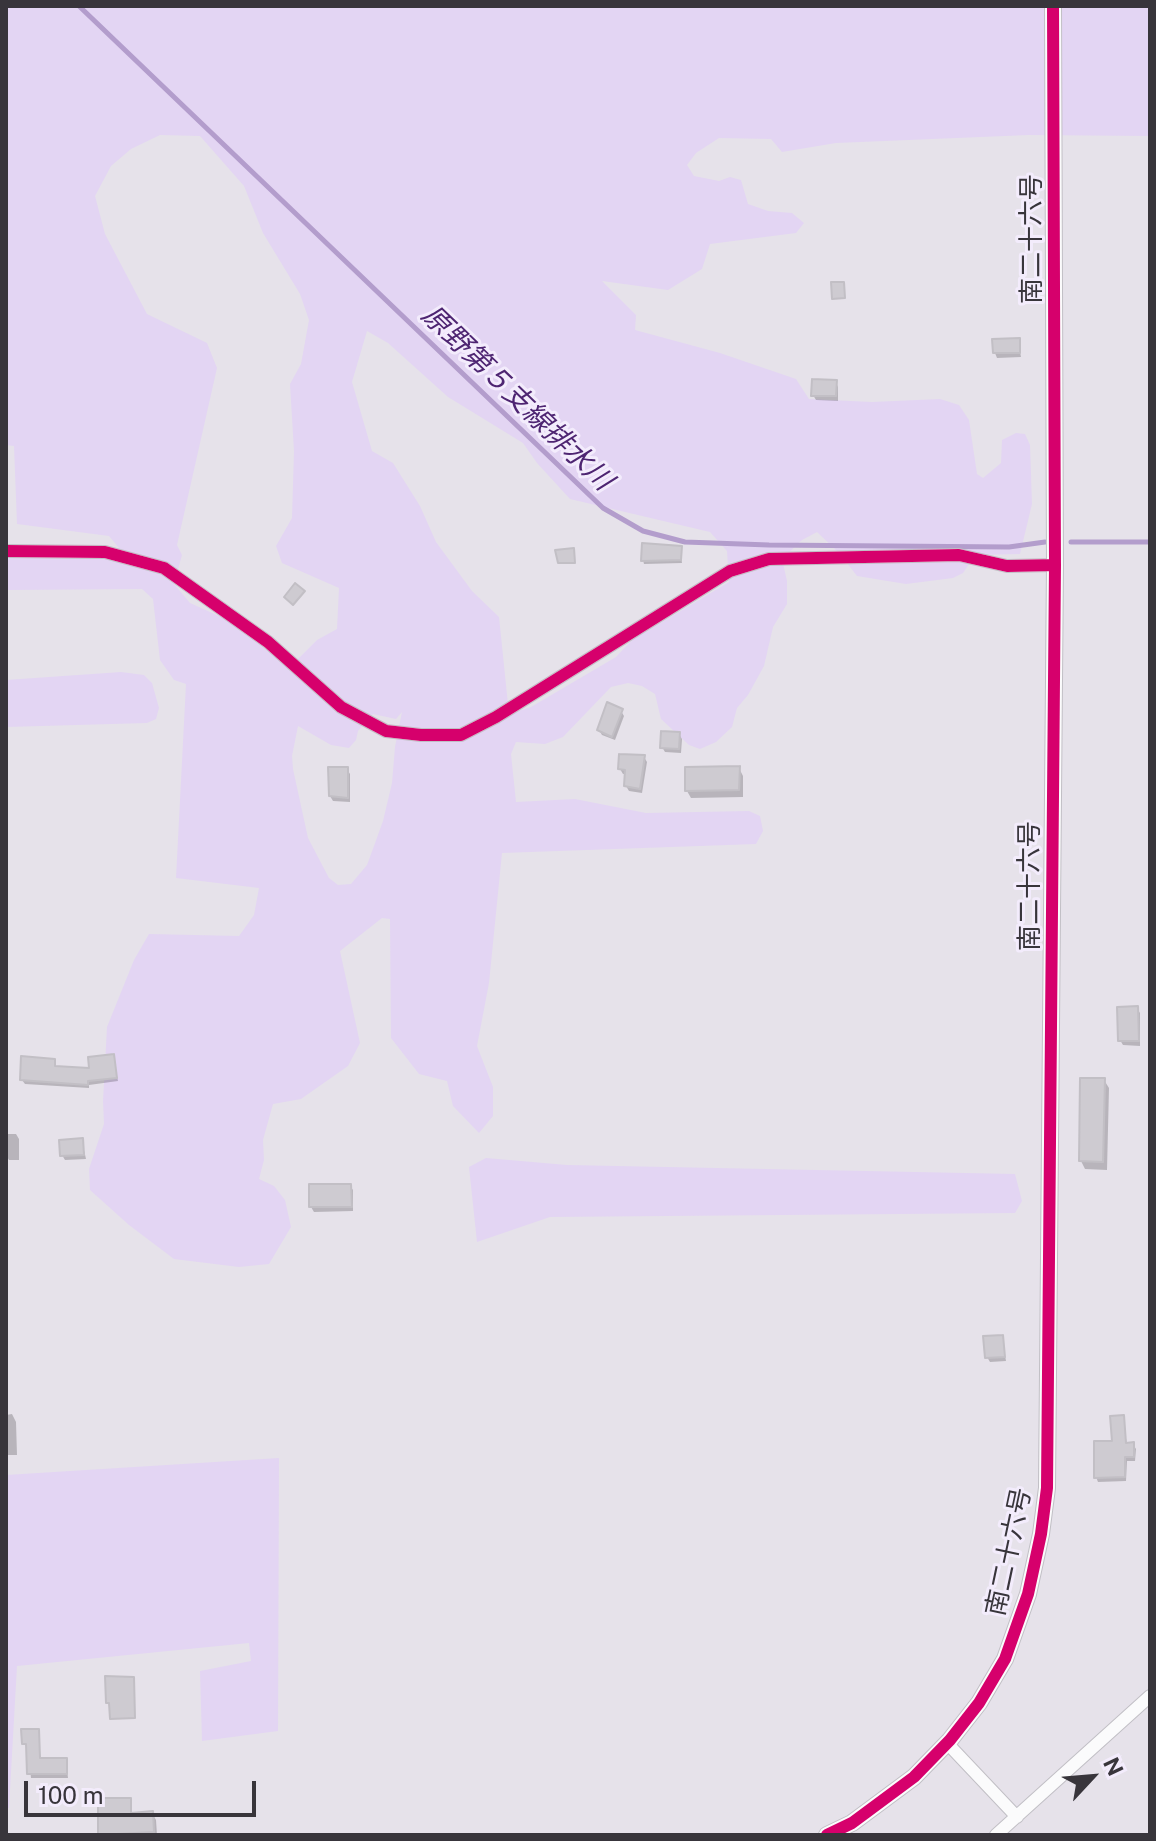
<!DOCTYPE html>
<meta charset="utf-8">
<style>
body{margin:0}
#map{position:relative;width:1156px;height:1841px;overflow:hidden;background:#e6e2ea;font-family:"Public Sans",sans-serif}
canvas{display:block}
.frame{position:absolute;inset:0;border:8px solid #38353b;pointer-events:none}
.north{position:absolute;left:1052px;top:1737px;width:80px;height:80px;-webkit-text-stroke:6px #f3ecfc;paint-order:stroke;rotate:64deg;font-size:22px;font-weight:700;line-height:32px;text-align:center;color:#38353b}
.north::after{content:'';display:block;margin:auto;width:28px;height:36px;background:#38353b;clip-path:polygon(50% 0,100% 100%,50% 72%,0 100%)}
.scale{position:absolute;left:24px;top:1781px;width:232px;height:36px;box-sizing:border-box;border:4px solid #38353b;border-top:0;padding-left:10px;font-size:24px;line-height:28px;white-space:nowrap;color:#38353b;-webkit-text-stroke:6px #f3ecfc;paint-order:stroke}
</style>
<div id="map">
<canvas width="1156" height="1841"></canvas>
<div class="frame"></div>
<div class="north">N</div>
<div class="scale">100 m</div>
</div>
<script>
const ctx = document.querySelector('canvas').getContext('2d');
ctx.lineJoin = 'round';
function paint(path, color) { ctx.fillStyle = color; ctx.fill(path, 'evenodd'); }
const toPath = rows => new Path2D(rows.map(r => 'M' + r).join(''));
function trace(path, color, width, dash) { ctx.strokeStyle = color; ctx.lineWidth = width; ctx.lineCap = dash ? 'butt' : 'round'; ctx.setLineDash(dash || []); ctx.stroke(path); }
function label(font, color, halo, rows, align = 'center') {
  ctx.font = font + ' "Public Sans","Noto Sans JP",sans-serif'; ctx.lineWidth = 6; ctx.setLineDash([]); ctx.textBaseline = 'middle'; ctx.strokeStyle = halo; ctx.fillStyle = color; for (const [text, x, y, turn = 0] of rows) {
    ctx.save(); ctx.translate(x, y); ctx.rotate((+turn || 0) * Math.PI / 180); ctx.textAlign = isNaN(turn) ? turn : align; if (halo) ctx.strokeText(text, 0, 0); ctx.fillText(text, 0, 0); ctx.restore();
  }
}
const green = toPath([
 [6,6,1150,6,1150,136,1029,135,836,143,782,152,771,139,719,138,696,153,687,165,694,176,719,181,730,177,741,180,748,204,768,211,792,213,804,223,796,233,710,244,702,269,668,290,602,281,636,315,635,330,720,353,796,379,809,399,872,402,940,399,959,405,969,420,977,474,983,478,1001,463,1002,440,1016,433,1025,434,1030,445,1032,504,1020,554,975,555,963,573,953,578,906,584,857,576,840,554,817,532,802,540,782,559,787,581,787,604,773,627,764,666,748,695,737,708,732,727,716,742,700,749,689,745,661,719,655,694,642,686,628,683,611,687,563,737,545,744,516,742,511,754,516,802,575,799,646,813,749,811,760,816,763,831,756,844,502,853,489,983,477,1046,493,1087,493,1116,479,1133,453,1106,447,1081,419,1074,391,1038,390,919,382,918,340,951,360,1043,348,1066,301,1099,273,1104,263,1140,264,1160,259,1179,274,1186,285,1200,291,1227,269,1264,239,1267,174,1259,129,1225,90,1190,89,1169,104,1124,103,1101,107,1027,134,960,149,934,239,936,254,915,259,888,176,878,186,684,174,680,160,660,153,599,142,589,6,590,6,554,85,555,119,548,109,536,17,524,14,446,6,445],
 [160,135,200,136,244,186,263,233,300,294,309,320,301,364,290,384,294,451,292,518,276,546,282,563,339,588,337,629,317,640,289,668,230,621,190,603,174,584,182,555,177,545,217,368,207,343,147,314,105,234,95,196,111,166,131,149],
 [367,331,388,343,448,397,523,443,537,463,570,499,710,532,727,551,729,582,632,640,616,657,531,707,509,714,499,617,472,591,436,542,420,506,393,463,372,451,352,382],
 [402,712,395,747,392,783,383,821,374,846,367,865,351,884,338,885,329,878,308,838,293,769,292,756,298,726,331,745,349,748,356,740,358,731,373,714,396,719],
 [121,672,144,675,152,683,159,708,156,719,147,723,6,727,6,680],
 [486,1158,567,1165,1015,1174,1022,1201,1015,1213,550,1217,477,1242,469,1167],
 [279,1458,278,1731,202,1741,200,1671,251,1661,249,1643,17,1666,9,1808,6,1808,6,1475]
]);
const shadow = toPath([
 [1018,340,1021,357,997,358,995,353],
 [836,382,838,387,838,401,816,400,813,395],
 [680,548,682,563,644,564,643,560],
 [621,711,624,716,615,740,602,735,599,730],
 [679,734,682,739,681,753,665,752,662,747],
 [644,757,647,762,642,793,629,791,626,786,627,774,623,774,620,769],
 [739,768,743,776,743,797,691,798,687,791],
 [347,769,350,774,350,802,333,801,330,796],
 [1137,1008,1140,1013,1140,1046,1123,1045,1120,1040],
 [113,1056,118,1081,89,1085,89,1088,25,1084,22,1080,54,1061,56,1068,91,1070],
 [1104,1080,1109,1088,1107,1170,1085,1169,1081,1161],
 [6,1134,16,1134,19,1139,19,1160,9,1160,6,1155],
 [82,1141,86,1159,65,1160,62,1155],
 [350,1186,353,1190,353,1211,314,1212,311,1207],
 [1002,1337,1006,1361,990,1362,987,1357],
 [12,1414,16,1422,17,1455,6,1455,6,1415],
 [1123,1417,1127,1445,1133,1444,1136,1449,1135,1461,1127,1461,1126,1481,1098,1482,1096,1477,1114,1443],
 [37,1731,41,1760,66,1760,68,1778,31,1778,28,1747,24,1744],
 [100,1800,129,1800,133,1815,152,1813,156,1820,157,1835,100,1835]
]);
const stream = toPath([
 [79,6,603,508,643,531,685,542,769,545,1009,547,1045,542],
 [1071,542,1150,542]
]);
const building = toPath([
 [831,282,844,282,845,298,832,299,831,282],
 [1020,338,1020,353,993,353,992,339,1020,338],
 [812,379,837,380,836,396,811,396,812,379],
 [642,543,682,546,681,560,641,561,642,543],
 [574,548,575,563,558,563,555,550,574,548],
 [295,583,305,591,293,605,284,597,295,583],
 [607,702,623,709,612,737,597,730,607,702],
 [661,731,680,732,679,749,660,748,661,731],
 [619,754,645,755,640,789,624,786,625,770,618,769,619,754],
 [740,766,739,790,685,791,685,767,740,766],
 [328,767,348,767,348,798,329,796,328,767],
 [1138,1006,1139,1041,1118,1041,1117,1007,1138,1006],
 [114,1054,117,1078,88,1081,88,1085,20,1080,21,1056,55,1059,55,1066,89,1068,88,1057,114,1054],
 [1080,1078,1105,1078,1103,1162,1079,1161,1080,1078],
 [83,1138,84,1155,60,1156,59,1140,83,1138],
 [309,1184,351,1184,352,1207,309,1207,309,1184],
 [1003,1335,1005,1357,985,1358,983,1336,1003,1335],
 [1124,1415,1126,1443,1134,1442,1134,1457,1125,1457,1125,1477,1094,1478,1094,1441,1112,1441,1110,1416,1124,1415],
 [105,1676,134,1677,135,1718,110,1719,109,1703,106,1703,105,1676],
 [21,1729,39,1729,40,1758,67,1758,67,1774,27,1774,26,1744,22,1744,21,1729],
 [98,1798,131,1798,131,1813,153,1811,154,1832,98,1835,98,1798]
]);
const minor = toPath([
 [6,551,105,552,164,568,268,642,341,707,386,731,421,735,461,735,496,717,730,571,769,559,959,555,1007,566,1055,565],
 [947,1743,1017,1817],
 [996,1835,1150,1696]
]);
const tertiary = toPath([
 [827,1835,852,1823,914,1777,950,1740,979,1703,1005,1659,1028,1594,1041,1534,1047,1488,1055,565,1053,6]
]);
const cycleway = toPath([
 [6,551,105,552,164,568,268,642,341,707,386,731,421,735,461,735,496,717,730,571,769,559,959,555,1007,566,1055,565],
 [827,1835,852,1823,914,1777,950,1740,979,1703,1005,1659,1028,1594,1041,1534,1047,1488,1055,565,1053,6]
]);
const streetNames = [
 ["南二十六号",1032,239,-90],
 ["南二十六号",1030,886,-90],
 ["南二十六号",1009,1552,-78]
];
const waterNames = [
 ["原野第５支線排水川",517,398,44]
];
paint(green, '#e3d5f3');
paint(shadow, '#0003');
trace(stream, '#b39dcc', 5);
paint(building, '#cecbd1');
trace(building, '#c2bfc5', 2);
trace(minor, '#c1bfc5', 14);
trace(tertiary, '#c1bfc5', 18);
trace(minor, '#fbfbfc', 12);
trace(tertiary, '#fbfbfc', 16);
trace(cycleway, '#d6006c', 12);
label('26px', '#38353b', '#f3ecfc', streetNames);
label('italic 28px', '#4e2572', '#f3ecfc', waterNames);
</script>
